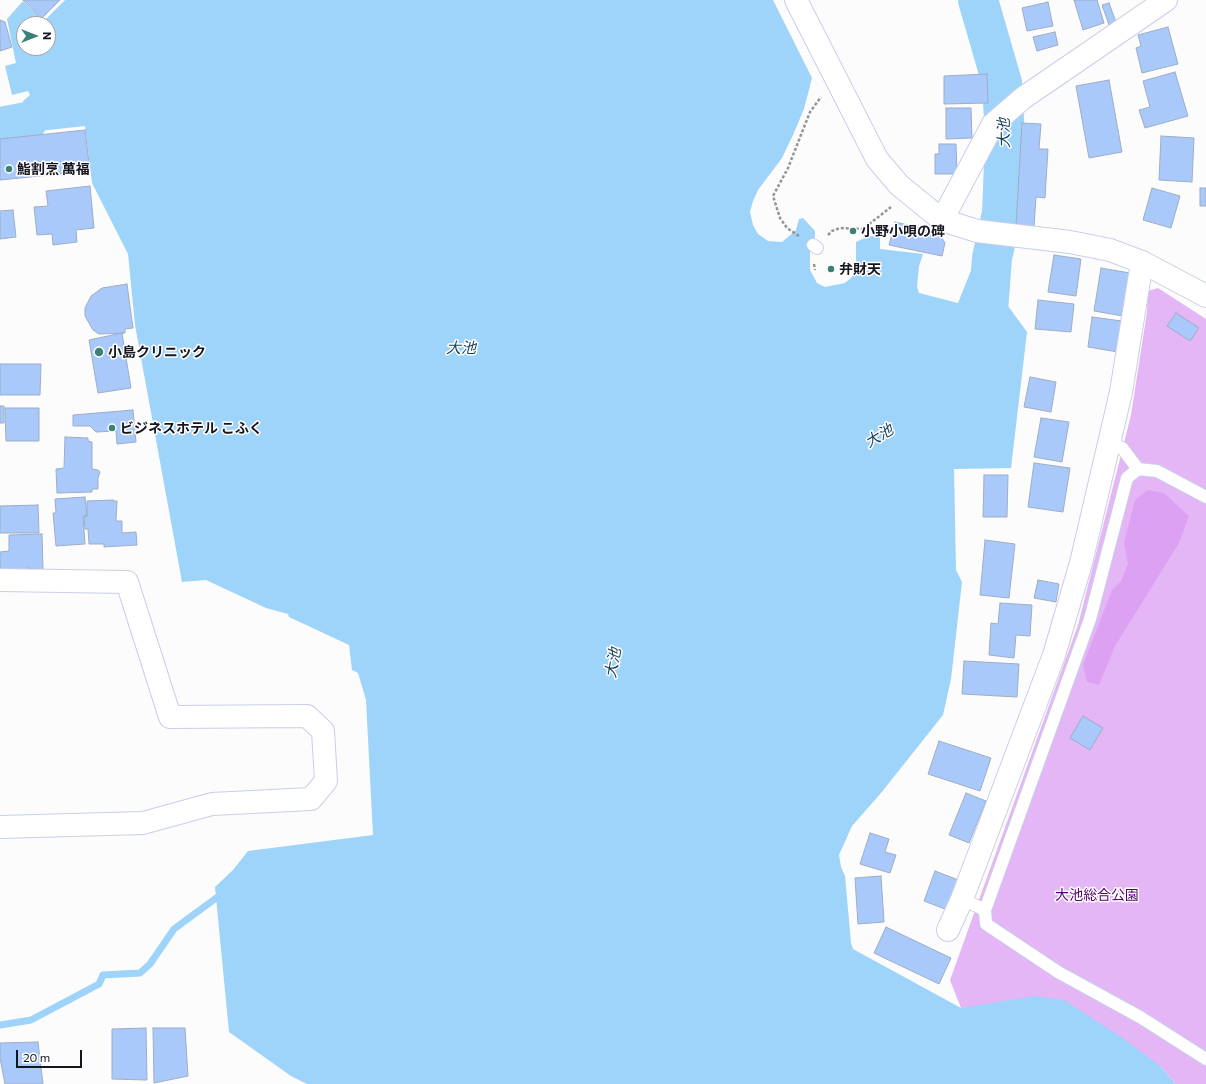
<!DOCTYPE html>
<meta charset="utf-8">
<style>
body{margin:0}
#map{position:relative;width:1206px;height:1084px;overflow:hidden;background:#fcfcfc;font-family:Commissioner,sans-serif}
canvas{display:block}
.north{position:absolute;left:16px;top:16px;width:40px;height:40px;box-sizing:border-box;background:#fff;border:1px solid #a1a1a5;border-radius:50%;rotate:90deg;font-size:11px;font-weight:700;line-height:16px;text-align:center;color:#14151e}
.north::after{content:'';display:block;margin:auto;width:14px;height:18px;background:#3b8177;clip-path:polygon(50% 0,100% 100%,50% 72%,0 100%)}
.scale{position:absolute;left:16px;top:1050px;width:66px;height:18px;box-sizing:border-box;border:2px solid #14151e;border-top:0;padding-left:5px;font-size:12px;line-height:14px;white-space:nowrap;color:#14151e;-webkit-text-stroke:3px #fff;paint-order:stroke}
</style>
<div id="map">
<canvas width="1206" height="1084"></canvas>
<div class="north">N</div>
<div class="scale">20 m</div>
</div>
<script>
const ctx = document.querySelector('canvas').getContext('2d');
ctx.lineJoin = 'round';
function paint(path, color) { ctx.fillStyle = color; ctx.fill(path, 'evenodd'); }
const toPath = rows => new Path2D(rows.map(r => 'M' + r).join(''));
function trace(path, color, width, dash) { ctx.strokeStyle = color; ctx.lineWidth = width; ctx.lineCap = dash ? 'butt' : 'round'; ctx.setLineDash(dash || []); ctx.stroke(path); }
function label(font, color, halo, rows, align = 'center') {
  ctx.font = font + ' Commissioner,"Noto Sans JP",sans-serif'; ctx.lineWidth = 3; ctx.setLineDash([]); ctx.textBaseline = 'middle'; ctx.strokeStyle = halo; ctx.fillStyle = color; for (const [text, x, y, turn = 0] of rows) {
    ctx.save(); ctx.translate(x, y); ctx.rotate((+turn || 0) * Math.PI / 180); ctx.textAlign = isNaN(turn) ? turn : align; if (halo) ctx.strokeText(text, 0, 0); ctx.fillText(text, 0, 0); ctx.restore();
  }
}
const green = toPath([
 [1158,288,1206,319,1206,1084,1176,1084,1160,1066,976,1007,961,1008,950,980,1078,625,1131,415,1147,312,1148,291]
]);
const forest = toPath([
 [1148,490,1164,493,1189,516,1179,543,1115,646,1099,685,1087,682,1083,665,1112,590,1121,581,1128,564,1124,543,1135,500]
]);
const water = toPath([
 [65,0,773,0,812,78,804,109,793,135,782,158,758,190,753,201,750,212,753,225,758,234,768,241,782,242,796,230,799,219,803,218,815,231,815,237,810,247,810,270,817,283,825,287,845,283,851,278,856,270,856,242,869,236,880,237,880,249,923,254,919,266,917,287,919,293,958,303,978,253,1008,255,1010,283,1008,306,1027,332,1011,468,954,469,956,570,962,582,951,679,943,715,881,793,852,826,839,855,841,867,845,876,851,943,853,949,961,1008,1035,996,1064,1000,1124,1039,1160,1066,1176,1084,307,1084,291,1076,229,1032,215,887,233,870,248,851,373,835,366,700,358,673,352,670,349,645,289,617,288,614,266,608,206,580,182,582,135,325,128,254,92,183,85,126,30,132,23,101,30,95,28,91,12,95,5,66,16,63,7,19,23,1,43,22],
 [24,24,48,24,48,48,24,48]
]);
const stream = toPath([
 [0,1025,31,1020,99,984,103,975,140,973,150,964,174,929,223,893]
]);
const river = toPath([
 [978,0,1002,83,1005,138,1002,213,992,258,988,310],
 [0,127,27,122]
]);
const building = toPath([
 [23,0,60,0,41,19,23,0],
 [1074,0,1097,0,1104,23,1083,30,1074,0],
 [1048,2,1053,26,1027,31,1022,8,1048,2],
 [1109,3,1116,22,1109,25,1102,5,1109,3],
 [0,20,5,22,12,47,0,51,0,20],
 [1168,27,1178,64,1142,73,1136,48,1141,46,1138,35,1168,27],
 [1055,32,1058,45,1037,51,1033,37,1055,32],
 [1175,72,1188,116,1145,128,1139,110,1150,107,1143,81,1175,72],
 [987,74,988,103,944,104,944,76,987,74],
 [1109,80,1122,152,1089,158,1076,86,1109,80],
 [946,108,971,108,972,138,946,139,946,108],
 [1022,123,1041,124,1039,149,1048,149,1045,198,1036,197,1034,227,1016,226,1022,123],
 [85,130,90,171,0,180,0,139,85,130],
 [1161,136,1194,138,1192,182,1159,180,1161,136],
 [939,144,956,144,957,174,935,174,935,154,939,154,939,144],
 [90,186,94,228,76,230,77,242,53,245,52,234,37,235,34,207,48,206,46,191,90,186],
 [1152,188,1180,196,1171,228,1143,220,1152,188],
 [1200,188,1206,188,1206,206,1200,206,1200,188],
 [13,210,16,237,0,239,0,211,13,210],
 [895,222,938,232,945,243,942,256,889,245,895,222],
 [1054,255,1081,259,1076,296,1048,292,1054,255],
 [1101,268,1130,273,1123,316,1094,311,1101,268],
 [127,284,133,328,125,329,125,333,99,334,93,330,85,316,85,308,91,296,102,288,127,284],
 [1038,300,1074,304,1071,332,1035,329,1038,300],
 [1176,313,1199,328,1190,341,1167,326,1176,313],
 [1092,317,1122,321,1118,352,1088,347,1092,317],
 [122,333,131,388,98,393,89,340,122,333],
 [0,364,41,364,40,395,0,395,0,364],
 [1030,377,1056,382,1051,412,1024,407,1030,377],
 [0,406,4,406,4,423,0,423,0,406],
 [5,408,39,408,39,441,6,441,5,408],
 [133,410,136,442,117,444,116,431,96,432,90,426,73,426,73,415,133,410],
 [1041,418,1069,422,1062,462,1034,457,1041,418],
 [65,437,88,438,88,441,92,442,92,469,98,470,100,472,98,478,98,489,92,489,92,492,57,493,56,469,64,468,65,437],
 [1034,463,1070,468,1063,512,1028,507,1034,463],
 [984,475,1008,475,1007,517,983,517,984,475],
 [85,497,87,516,83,516,85,544,56,546,53,513,56,513,55,499,85,497],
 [113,500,113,501,117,501,116,521,122,521,122,533,136,532,137,545,104,547,104,544,89,544,88,529,85,529,84,516,87,516,87,501,113,500],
 [38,505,39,533,0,533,0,506,38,505],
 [42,534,43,570,26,568,26,572,0,573,0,552,9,551,9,535,42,534],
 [985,540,1015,544,1009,598,980,595,985,540],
 [1038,580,1059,584,1056,602,1034,598,1038,580],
 [1000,603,1032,605,1030,636,1016,635,1014,658,989,655,991,623,998,624,1000,603],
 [964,661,1019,664,1017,697,962,694,964,661],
 [1083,716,1103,728,1090,750,1070,738,1083,716],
 [939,741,991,758,980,791,928,774,939,741],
 [966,793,986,801,969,843,949,835,966,793],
 [870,833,889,839,885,852,896,855,890,873,860,864,870,833],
 [935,871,961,881,950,911,924,901,935,871],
 [881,876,884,922,858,924,855,878,881,876],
 [886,927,951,958,939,984,874,953,886,927],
 [146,1028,147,1080,112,1079,112,1029,146,1028],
 [153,1028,185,1028,188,1076,154,1083,153,1028],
 [38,1042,43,1084,5,1084,0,1058,0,1043,38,1042]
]);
const path = toPath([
 [828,235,832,231,840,228,863,229,891,207],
 [799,236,787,228,780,218,773,196,788,168,810,112,821,97],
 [814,264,815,270]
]);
const lane = toPath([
 [813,245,817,248],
 [1109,442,1122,448,1138,469],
 [962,899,985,910,986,924,1058,972,1140,1017,1206,1059],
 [985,910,1090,619,1127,478,1138,469,1157,471,1206,497]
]);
const street = toPath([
 [796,0,877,159,899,185,942,220,977,231,1070,242,1110,250,1142,262,1206,296],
 [942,220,993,124,1023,98,1166,0],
 [0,580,127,582,170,717,307,716,323,731,326,781,311,799,212,804,143,823,0,827],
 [948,930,962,899,1054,655,1081,563,1121,392,1142,262]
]);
const markers = [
 [9,169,4,"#3b8177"],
 [853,231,4,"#3b8177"],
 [831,269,4,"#3b8177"],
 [99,352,5,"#3b8177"],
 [112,428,4,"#3b8177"]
];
const poiNames = [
 ["鮨割烹 萬福",17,169],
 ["小野小唄の碑",861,231],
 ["弁財天",839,269],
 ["小島クリニック",108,352],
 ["ビジネスホテル こふく",120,428]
];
const parkNames = [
 ["大池総合公園",1097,895]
];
const waterNames = [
 ["大池",1004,133,-91],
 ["大池",461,348],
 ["大池",879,436,-31],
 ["大池",613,663,-80]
];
paint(green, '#e5b6f6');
paint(forest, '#dda1f4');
paint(water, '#9ed3fa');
trace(stream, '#9ed3fa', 7);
trace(river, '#9ed3fa', 40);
paint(building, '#a9c9fa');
trace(building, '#9eadc5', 1);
trace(lane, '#c9cee9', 14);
trace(street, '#c9cee9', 24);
trace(path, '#959599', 2.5, [3, 2]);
trace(lane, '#fff', 12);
trace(street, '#fff', 22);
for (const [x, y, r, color] of markers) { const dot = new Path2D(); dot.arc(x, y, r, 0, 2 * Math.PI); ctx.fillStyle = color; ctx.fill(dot); trace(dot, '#fff', 1.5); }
label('bold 14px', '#14151e', '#fff', poiNames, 'left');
label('14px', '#54016a', '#fff', parkNames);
label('italic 15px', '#153e58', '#fff', waterNames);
</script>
